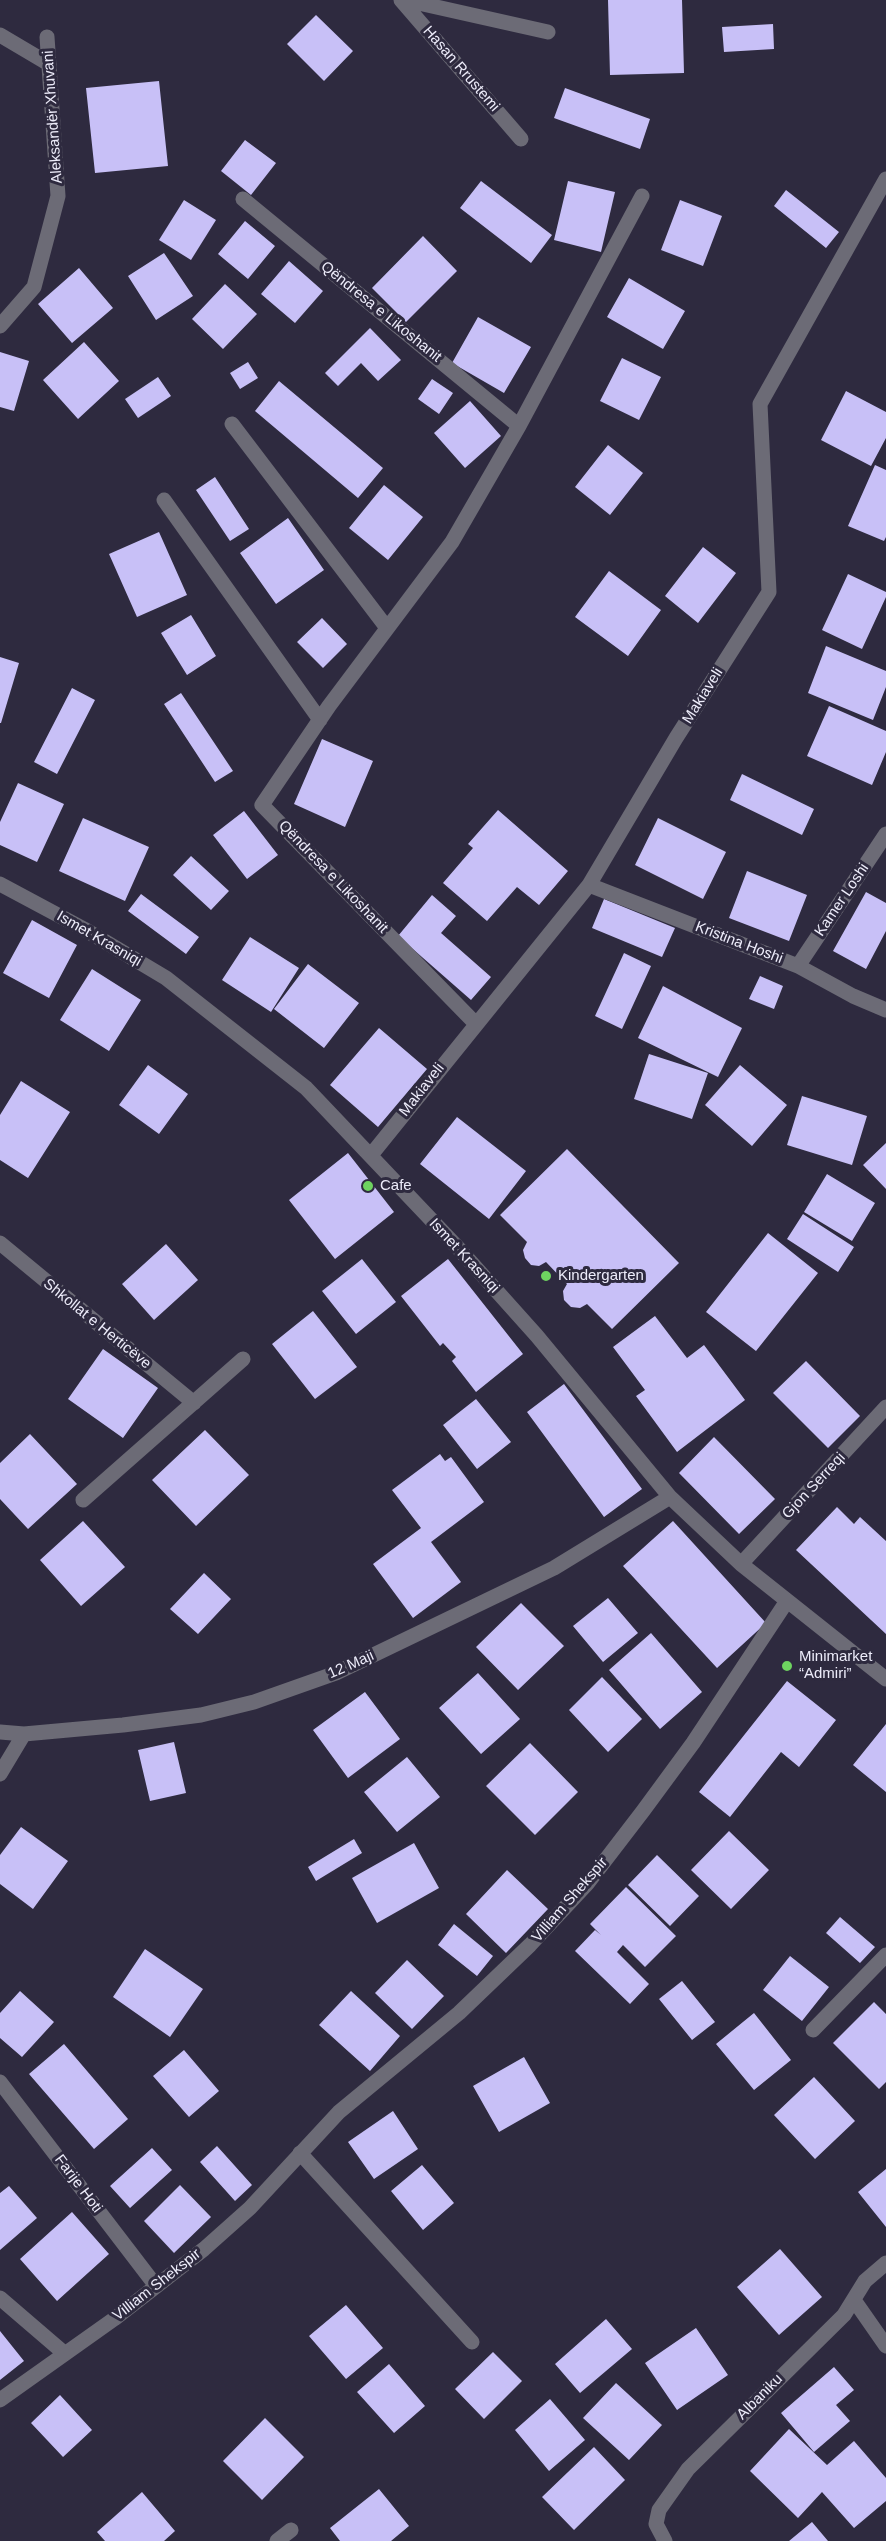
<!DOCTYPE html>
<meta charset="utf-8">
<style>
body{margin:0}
canvas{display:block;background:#2e2a3f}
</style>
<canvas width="886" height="2541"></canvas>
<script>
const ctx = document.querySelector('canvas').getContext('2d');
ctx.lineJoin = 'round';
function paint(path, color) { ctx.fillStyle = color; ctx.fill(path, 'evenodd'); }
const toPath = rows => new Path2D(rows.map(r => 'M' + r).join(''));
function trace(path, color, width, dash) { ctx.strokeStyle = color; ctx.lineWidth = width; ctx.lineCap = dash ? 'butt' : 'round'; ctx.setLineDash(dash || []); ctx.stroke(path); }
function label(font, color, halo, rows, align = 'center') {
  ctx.font = font + ' Helvetica,sans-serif'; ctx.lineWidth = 6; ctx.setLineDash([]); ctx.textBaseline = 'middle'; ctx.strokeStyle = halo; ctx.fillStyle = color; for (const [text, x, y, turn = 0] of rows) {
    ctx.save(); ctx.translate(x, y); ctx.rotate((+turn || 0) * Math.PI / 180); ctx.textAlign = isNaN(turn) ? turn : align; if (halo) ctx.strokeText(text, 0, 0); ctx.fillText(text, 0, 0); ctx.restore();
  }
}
const building = toPath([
 [608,0,682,0,684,73,610,75],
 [316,15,353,51,324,81,287,44],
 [773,24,774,49,724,52,722,27],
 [159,81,168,166,95,173,86,88],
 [565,88,650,119,640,149,554,118],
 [245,140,276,163,251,195,221,171],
 [481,181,552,235,531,263,460,208],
 [568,181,615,192,601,252,554,240],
 [786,190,839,232,826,248,774,206],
 [184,200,216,220,191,260,159,240],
 [680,200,722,216,703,266,661,250],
 [245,221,275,246,248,279,218,254],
 [423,236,457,271,406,322,372,288],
 [164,253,193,296,156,320,128,276],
 [289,261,323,291,295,323,261,294],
 [79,268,113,308,72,343,38,304],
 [629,278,685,311,663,349,607,317],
 [225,284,257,314,223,349,192,319],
 [478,317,531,347,504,393,452,363],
 [370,328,401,360,378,381,361,363,338,386,325,373],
 [84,342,119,381,78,419,43,380],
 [0,352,29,361,14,411,0,407],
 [622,358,661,377,639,420,600,401],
 [248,362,258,378,240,389,230,373],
 [158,377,171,396,138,418,125,399],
 [432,379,453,393,439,414,418,399],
 [279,381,383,468,358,498,255,411],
 [846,391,886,412,886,438,871,466,821,440],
 [470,401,501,436,465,468,434,433],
 [608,445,643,473,610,515,575,487],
 [875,465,886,470,886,537,884,541,848,526],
 [215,477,249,529,230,541,196,490],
 [384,485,423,517,388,560,349,528],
 [288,518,324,570,276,604,240,553],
 [159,532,187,595,137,617,109,554],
 [703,547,736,573,698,623,665,596],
 [609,571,661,610,628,656,575,617],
 [848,574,886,592,886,597,862,649,822,630],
 [191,615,216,656,187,675,161,633],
 [322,618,347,644,323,668,297,642],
 [826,646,886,671,886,687,873,720,808,693],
 [0,657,19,663,1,723,0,723],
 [72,688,95,700,57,774,34,762],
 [181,693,233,771,215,782,164,704],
 [829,706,886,731,886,752,872,785,807,756],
 [322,739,373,761,345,827,294,804],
 [742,774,814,809,802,835,730,800],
 [18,783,64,804,37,862,0,845,0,822],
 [498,810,568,871,539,905,517,887,487,921,443,883,473,848,468,844],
 [244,811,278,855,247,879,213,835],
 [83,818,149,847,125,901,59,871],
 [658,818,726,852,703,899,635,865],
 [191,856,229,891,211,910,173,875],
 [747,871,807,895,789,941,729,918],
 [866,892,886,903,886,931,866,969,833,951],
 [141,894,199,937,186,954,128,911],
 [432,895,456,916,441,933,491,977,471,1000,398,936],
 [604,899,675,928,662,957,592,928],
 [32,920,77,945,49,998,3,973],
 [250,937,299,968,271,1012,222,980],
 [624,953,651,966,622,1029,595,1016],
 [308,964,359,1003,324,1048,274,1009],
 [92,969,141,1000,109,1051,60,1020],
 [760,976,783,986,774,1009,749,999],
 [663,986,742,1028,718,1077,638,1038],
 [379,1028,427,1069,378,1127,330,1085],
 [649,1054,708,1073,692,1119,634,1099],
 [148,1065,188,1094,159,1134,119,1105],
 [740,1065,787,1105,752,1146,705,1105],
 [21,1081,70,1112,28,1178,0,1160,0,1115],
 [802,1096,867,1116,852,1165,787,1145],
 [457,1117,526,1171,489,1219,420,1164],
 [886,1143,886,1189,863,1165],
 [567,1149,679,1263,612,1329,587,1304,580,1308,571,1307,564,1300,563,1291,567,1284,546,1262,539,1266,531,1265,525,1258,523,1250,527,1242,500,1215],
 [348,1153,394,1212,335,1259,289,1200],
 [827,1174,875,1203,852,1241,804,1212],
 [803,1214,854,1247,838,1272,787,1239],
 [768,1233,818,1273,756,1351,706,1312],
 [166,1244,198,1280,154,1320,122,1284],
 [362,1259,396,1302,356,1334,322,1291],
 [448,1259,523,1354,476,1392,452,1361,456,1357,443,1343,440,1346,401,1296],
 [313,1311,357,1367,315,1399,272,1344],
 [655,1316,687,1358,704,1345,745,1400,677,1452,636,1396,645,1390,613,1347],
 [103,1349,158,1388,123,1438,68,1399],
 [806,1361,860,1416,828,1448,773,1393],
 [564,1384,642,1489,604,1517,527,1412],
 [476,1399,511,1442,477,1469,443,1425],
 [205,1430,249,1475,196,1526,152,1480],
 [30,1434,77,1484,28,1529,0,1499,0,1463],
 [714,1437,775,1499,739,1534,679,1473],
 [440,1454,445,1461,451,1457,484,1502,431,1542,461,1582,413,1618,373,1564,421,1528,392,1490],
 [837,1507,854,1524,860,1517,886,1541,886,1634,796,1550],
 [83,1521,125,1567,81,1606,40,1560],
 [673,1521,766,1623,717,1668,623,1566],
 [204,1573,231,1599,198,1634,170,1609],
 [608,1598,638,1633,603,1662,573,1626],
 [521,1603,564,1646,518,1690,476,1647],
 [651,1633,702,1692,660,1729,609,1670],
 [478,1673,520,1719,481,1754,439,1708],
 [602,1677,642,1719,608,1752,569,1710],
 [787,1681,836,1720,799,1767,781,1752,730,1817,699,1792],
 [365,1692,400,1739,348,1778,313,1730],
 [886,1724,886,1792,853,1765],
 [174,1742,186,1793,150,1801,138,1750],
 [530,1743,578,1792,535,1835,486,1786],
 [407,1757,440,1797,397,1832,364,1792],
 [21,1827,68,1861,33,1909,0,1884,0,1855],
 [729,1831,769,1870,731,1909,691,1870],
 [354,1839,362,1853,316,1881,308,1867],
 [414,1843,439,1888,377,1923,352,1878],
 [657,1855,699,1896,670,1926,628,1885],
 [507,1870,548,1909,506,1953,466,1914],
 [626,1887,676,1936,645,1967,623,1945,617,1952,649,1984,630,2004,575,1951,595,1930,601,1935,590,1924],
 [840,1917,875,1947,860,1963,826,1933],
 [454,1924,493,1956,477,1976,438,1945],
 [145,1949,203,1989,170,2037,113,1997],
 [790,1956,829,1987,802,2021,763,1990],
 [407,1960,444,1996,412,2029,375,1993],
 [682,1981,715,2022,692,2040,659,1999],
 [20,1991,54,2022,22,2057,0,2038,0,2013],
 [351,1991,400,2036,370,2071,319,2025],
 [874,2002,886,2014,886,2082,879,2089,833,2043],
 [754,2013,791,2060,754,2090,716,2044],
 [64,2044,128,2119,94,2149,29,2074],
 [184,2050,219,2091,189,2117,153,2076],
 [524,2057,550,2103,499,2132,473,2086],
 [814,2077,855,2121,815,2159,774,2115],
 [393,2111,418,2149,374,2179,348,2142],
 [217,2146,252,2185,235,2201,200,2162],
 [152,2148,172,2170,130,2208,110,2186],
 [422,2165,454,2203,423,2230,391,2191],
 [886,2169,886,2227,858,2192],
 [180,2185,211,2217,174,2253,144,2221],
 [9,2186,37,2218,0,2250,0,2193],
 [72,2212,109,2254,57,2301,20,2259],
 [780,2249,822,2297,779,2335,737,2287],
 [346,2305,383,2348,346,2379,309,2336],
 [606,2319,632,2349,580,2393,555,2364],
 [696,2328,728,2375,677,2410,645,2363],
 [0,2331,24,2361,0,2380],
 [493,2352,522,2381,484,2419,455,2389],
 [389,2364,425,2406,394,2433,357,2392],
 [834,2367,854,2390,836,2405,850,2421,814,2452,781,2413],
 [616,2383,662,2425,629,2460,583,2418],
 [60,2395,92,2430,63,2457,31,2423],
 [550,2399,585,2440,549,2471,515,2430],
 [265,2418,304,2457,262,2500,223,2461],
 [789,2429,827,2465,854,2441,886,2478,886,2501,854,2528,822,2492,798,2518,750,2471],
 [594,2447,625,2480,574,2530,542,2497],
 [379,2489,409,2526,391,2541,340,2541,330,2528],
 [142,2492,175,2531,164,2541,105,2541,97,2532],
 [812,2522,828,2541,789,2541]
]);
const minor = toPath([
 [401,0,521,139],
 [405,0,548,32],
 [0,35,49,64],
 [243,199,519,426],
 [0,326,34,287,58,196,47,37],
 [232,424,387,628],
 [164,500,320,720],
 [0,884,84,929,166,978,306,1088,460,1250,537,1336,670,1497,741,1564,886,1679],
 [589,885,798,966,853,996,886,1010],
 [798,966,886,834],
 [475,1023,262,805,329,706,452,542,519,426,642,196],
 [371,1155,589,885,676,738,769,592,760,404,886,179],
 [0,1243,194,1403],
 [83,1500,243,1359],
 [741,1564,886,1407],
 [0,1732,24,1734,123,1725,201,1715,254,1702,336,1673,554,1568,670,1497],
 [0,1774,24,1734],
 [813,2030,886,1955],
 [0,2082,156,2286],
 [300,2153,472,2342],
 [0,2298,64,2353],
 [854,2300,886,2346],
 [0,2400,114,2319,204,2249,250,2208,339,2112,459,2013,530,1945,587,1884,643,1811,693,1743,787,1601],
 [277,2541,291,2530],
 [665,2541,656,2524,659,2510,688,2469,844,2315,865,2281,886,2263]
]);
const markers = [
 [368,1186,6,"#6ed360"],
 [546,1276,6,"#6ed360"],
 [787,1666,6,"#6ed360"]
];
const streetNames = [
 ["Hasan Rrustemi",461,69,49],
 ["Aleksandër Xhuvani",53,117,-94],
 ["Qëndresa e Likoshanit",381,312,39],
 ["Makiaveli",703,696,-58],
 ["Qëndresa e Likoshanit",333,877,46],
 ["Kamer Loshi",842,900,-56],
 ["Ismet Krasniqi",99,939,30],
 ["Kristina Hoshi",739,943,21],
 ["Makiaveli",422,1090,-52],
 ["Ismet Krasniqi",464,1256,47],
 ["Shkollat e Herticëve",97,1324,39],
 ["Gjon Serreqi",814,1486,-47],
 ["12 Maji",351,1665,-24],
 ["Villiam Shekspir",570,1900,-49],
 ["Farije Hoti",78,2184,53],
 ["Villiam Shekspir",157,2285,-38],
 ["Albaniku",760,2397,-45]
];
const poiNames = [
 ["Cafe",380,1186],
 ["Kindergarten",558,1276],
 ["Minimarket",799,1657],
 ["“Admiri”",799,1674]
];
paint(building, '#c8c0f7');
trace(minor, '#6c6b76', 15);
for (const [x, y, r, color] of markers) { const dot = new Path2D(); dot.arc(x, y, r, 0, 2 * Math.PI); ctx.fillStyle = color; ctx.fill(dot); trace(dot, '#2e2a3f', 2); }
label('15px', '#edecfa', '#2e2a3f', streetNames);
label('15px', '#edecfa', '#2e2a3f', poiNames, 'left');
</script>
